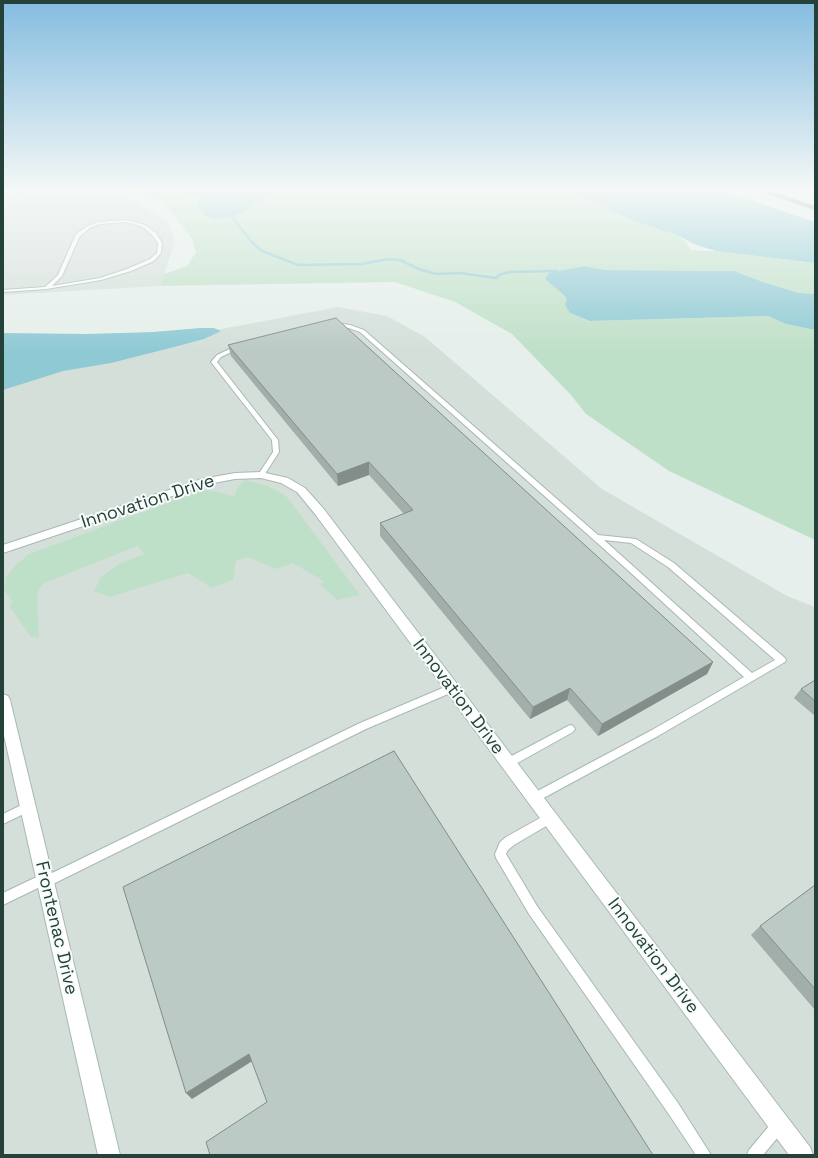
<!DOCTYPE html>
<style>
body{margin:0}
#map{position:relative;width:818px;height:1158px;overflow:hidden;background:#e6efeb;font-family:"Space Grotesk",sans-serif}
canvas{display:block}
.frame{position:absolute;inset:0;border:4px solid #24423a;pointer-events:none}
</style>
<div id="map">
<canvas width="818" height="1158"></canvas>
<div class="frame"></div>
</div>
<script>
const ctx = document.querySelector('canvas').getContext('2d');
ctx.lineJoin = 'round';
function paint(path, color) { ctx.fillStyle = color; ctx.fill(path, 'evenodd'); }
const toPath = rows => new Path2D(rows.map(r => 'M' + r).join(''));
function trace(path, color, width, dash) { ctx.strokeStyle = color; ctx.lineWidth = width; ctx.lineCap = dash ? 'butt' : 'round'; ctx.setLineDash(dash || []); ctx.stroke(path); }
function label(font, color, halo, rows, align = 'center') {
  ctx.font = font + ' "Space Grotesk",sans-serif'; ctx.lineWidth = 4; ctx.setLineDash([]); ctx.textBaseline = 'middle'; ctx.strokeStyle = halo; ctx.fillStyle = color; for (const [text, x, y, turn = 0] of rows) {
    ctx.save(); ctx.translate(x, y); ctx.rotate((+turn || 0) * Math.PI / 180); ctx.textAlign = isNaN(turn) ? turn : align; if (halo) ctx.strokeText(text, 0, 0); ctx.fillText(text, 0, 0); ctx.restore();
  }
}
const built = toPath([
 [3,190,112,190,167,220,175,242,160,286,3,295],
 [338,307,387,316,425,337,602,489,787,596,815,607,815,1155,3,1155,3,389,147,343]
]);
const green = toPath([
 [139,190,568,190,679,236,686,242,691,250,700,251,716,251,815,263,815,294,799,293,763,282,734,271,606,270,584,266,566,270,552,284,563,293,567,299,570,313,590,321,768,316,786,324,815,330,815,540,669,471,586,414,570,394,512,334,455,302,395,282,160,286,164,274,187,266,196,252,192,239,164,203],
 [245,480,268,486,280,492,287,497,360,595,337,600,320,584,325,582,293,563,276,569,247,557,236,561,233,580,212,588,188,573,109,597,94,591,101,577,121,563,144,554,138,546,44,583,38,590,37,598,39,638,31,637,10,607,12,601,4,589,6,577,17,564,29,554,200,491,213,491,234,496,238,486]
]);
const water = toPath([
 [186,190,280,190,263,198,246,211,233,216,213,219,205,215,198,206,197,199],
 [567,190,720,190,815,222,815,263,716,251,694,244,677,235,635,221],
 [584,266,606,270,734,271,763,282,799,293,815,294,815,330,786,324,768,316,590,321,570,313,565,305,567,299,563,294,545,279,549,273],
 [200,328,214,328,221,331,204,339,174,347,111,363,63,371,3,390,3,333,86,334,153,332]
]);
const stream = toPath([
 [231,216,251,241,262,251,298,265,362,264,389,259,400,260,419,269,436,274,460,273,496,278,499,275,509,272,557,271]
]);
const service = toPath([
 [19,190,24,190,3,200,3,198,19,190],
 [126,220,145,225,156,233,162,243,161,253,154,261,131,271,101,280,46,289,3,292,3,290,45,287,58,275,76,234,88,226,98,222,126,220],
 [126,222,143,227,152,235,158,243,157,253,150,259,127,269,100,278,52,286,62,276,80,236,90,228,100,224,126,222],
 [335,323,350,325,364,330,598,535,636,539,674,563,785,658,786,660,785,662,658,736,538,801,534,803,530,801,529,798,530,795,652,730,744,677,631,573,360,332,349,328,333,326,333,324,335,323],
 [604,540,631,543,668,567,775,660,752,673,604,540],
 [238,345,240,346,240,348,221,357,217,362,278,440,279,452,263,477,261,477,258,475,273,452,272,440,211,362,217,355,238,345],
 [452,684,455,685,457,688,455,691,366,729,49,886,45,888,42,886,3,905,3,893,45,873,48,875,360,723,452,684],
 [570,725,573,726,575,729,573,732,512,766,508,767,504,766,503,763,504,760,570,725],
 [28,802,32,804,33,807,32,810,3,824,3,814,28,802],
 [549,813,553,814,554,818,553,822,514,845,508,850,506,854,537,906,678,1103,711,1155,696,1155,668,1113,529,914,496,858,495,854,500,842,506,837,549,813],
 [779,1118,784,1120,786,1125,784,1130,763,1155,747,1155,749,1150,774,1120,779,1118]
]);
const minor = toPath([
 [261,472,288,478,305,488,323,508,810,1147,813,1155,789,1155,315,514,297,492,281,483,261,478,235,479,208,484,3,553,3,545,202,479,235,473,261,472],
 [3,694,8,696,10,700,120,1155,98,1155,3,731,3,694]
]);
const trunk = toPath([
 [757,190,766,190,815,206,815,210,757,190]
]);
const wall = toPath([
 [228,345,713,662,707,674,598,736,567,700,530,719,380,536,380,523,404,514,369,475,338,486,231,356],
 [815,680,815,716,794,698,801,689],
 [815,885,815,1010,751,935,760,926]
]);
const shadedWall = toPath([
 [369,462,369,475,338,486,337,474],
 [713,662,707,674,598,736,602,724],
 [570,688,567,700,530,719,533,707],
 [249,1054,254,1060,192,1099,186,1093]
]);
const building = toPath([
 [336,318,713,662,602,724,570,688,533,707,380,523,413,510,369,462,337,474,228,345,336,318],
 [815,680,815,701,801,689,815,680],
 [394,751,653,1155,210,1155,206,1142,267,1102,249,1054,186,1093,123,887,394,751],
 [815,885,815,989,760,926,815,885]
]);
const nearStreetnames = [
 ["Innovation Drive",148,502,-18],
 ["Innovation Drive",458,697,53],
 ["Frontenac Drive",56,928,77],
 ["Innovation Drive",653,956,53]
];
paint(built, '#d4dfda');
paint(green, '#bfe0c8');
paint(water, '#8ec9d4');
trace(stream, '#8ec9d4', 2.5);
trace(service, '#a8b8b2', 2);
trace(minor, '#a8b8b2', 2);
trace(trunk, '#c2cac8', 2);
paint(service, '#fff');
paint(minor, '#fff');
paint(trunk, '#4c8a7c');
paint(wall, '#a1aea9');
paint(shadedWall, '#838d89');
paint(building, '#bbcac4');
trace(building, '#838d89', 1);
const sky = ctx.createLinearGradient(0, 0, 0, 352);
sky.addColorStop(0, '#84bce0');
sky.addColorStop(0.54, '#f4f8f6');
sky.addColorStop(1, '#f4f8f600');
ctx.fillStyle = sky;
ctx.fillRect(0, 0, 818, 352);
label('18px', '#24423a', '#f7fbf9', nearStreetnames);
</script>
